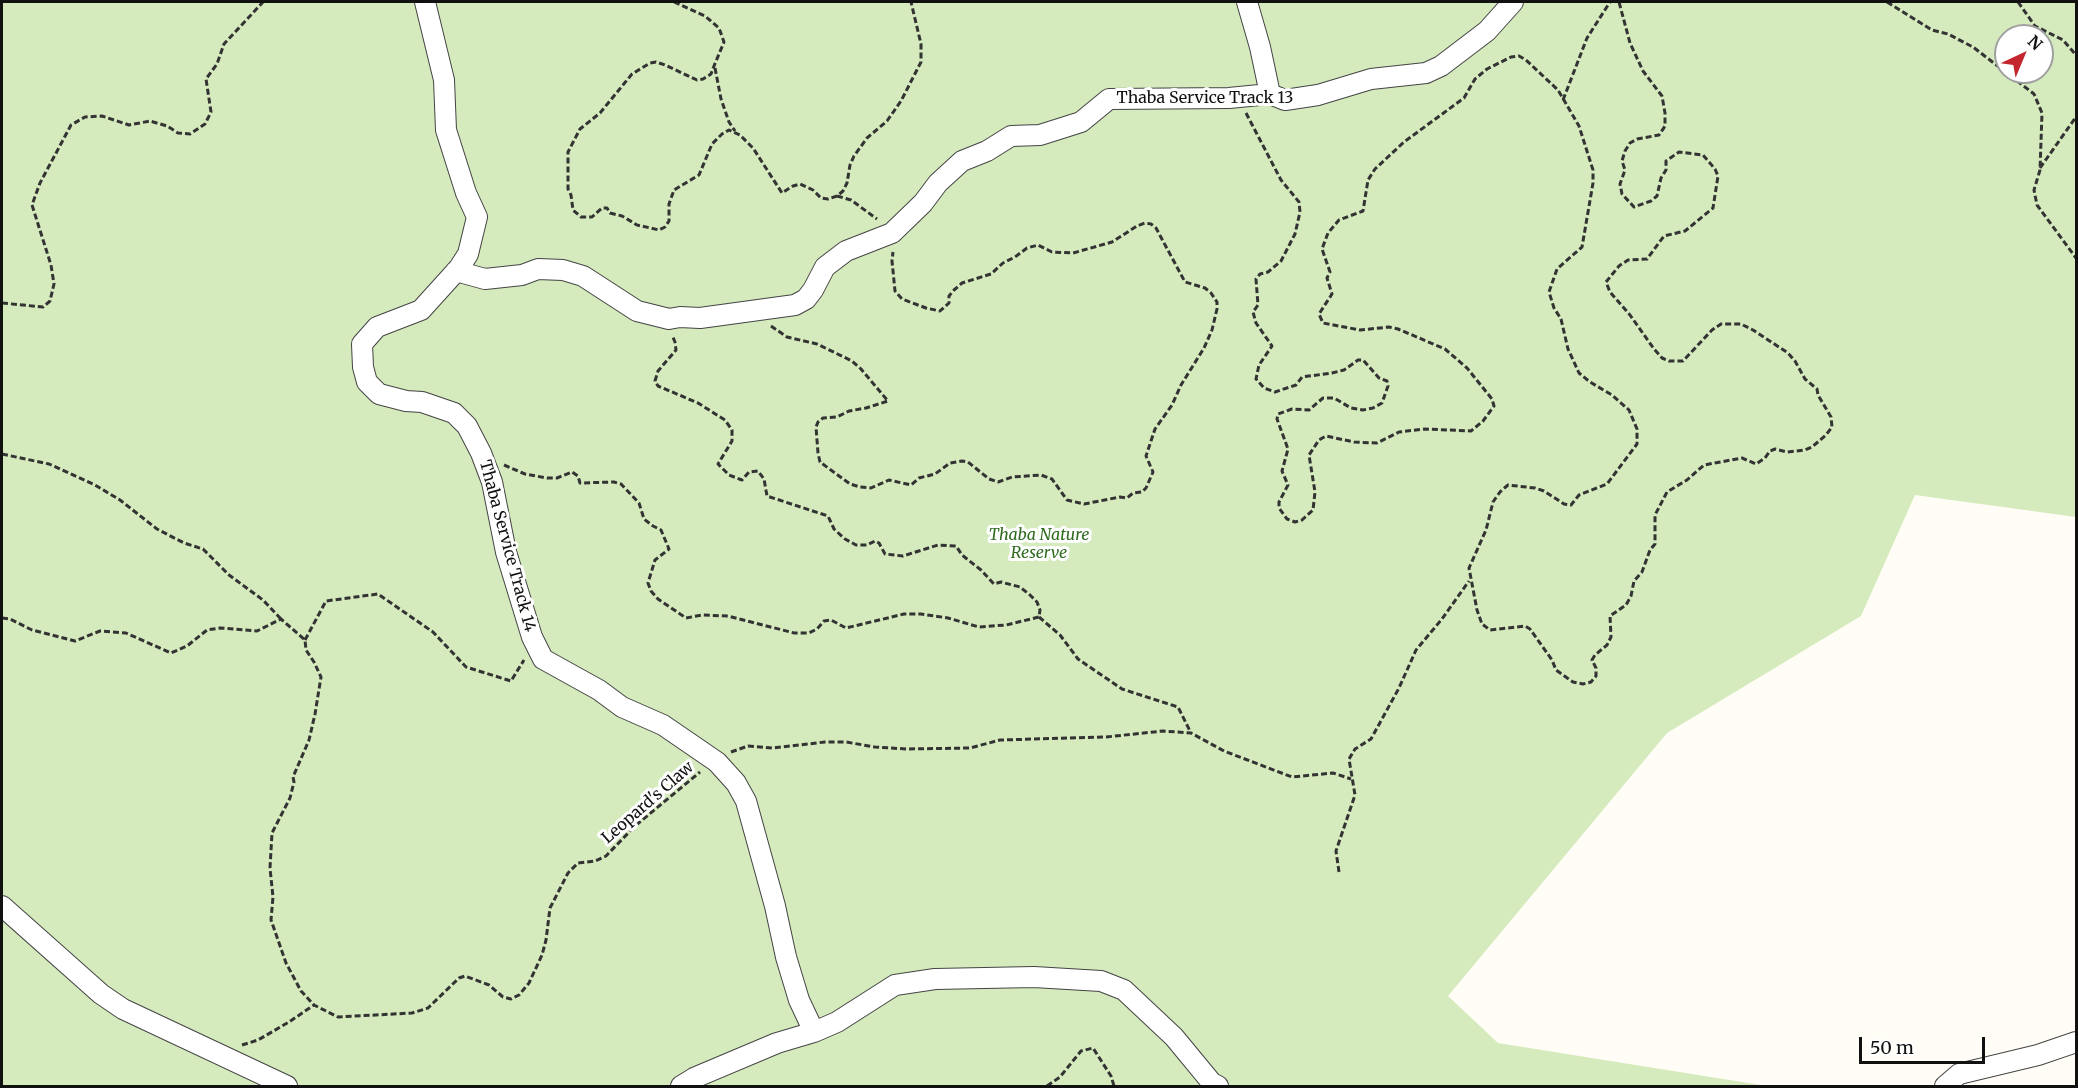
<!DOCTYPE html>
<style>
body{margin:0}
#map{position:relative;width:2078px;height:1088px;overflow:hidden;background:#fffdf5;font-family:Merriweather,serif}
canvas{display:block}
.frame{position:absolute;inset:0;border:3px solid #111;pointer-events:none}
.north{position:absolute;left:1994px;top:24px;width:60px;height:60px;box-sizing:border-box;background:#fff;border:2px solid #a0a0a0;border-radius:50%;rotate:44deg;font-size:16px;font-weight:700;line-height:24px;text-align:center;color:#111}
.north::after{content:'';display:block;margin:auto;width:21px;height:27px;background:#c4262e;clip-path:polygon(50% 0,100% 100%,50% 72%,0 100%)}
.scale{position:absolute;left:1859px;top:1037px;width:126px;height:27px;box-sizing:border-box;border:3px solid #111;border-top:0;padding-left:8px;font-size:18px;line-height:21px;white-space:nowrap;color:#111;-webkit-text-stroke:4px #fff;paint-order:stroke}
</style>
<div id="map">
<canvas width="2078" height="1088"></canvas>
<div class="frame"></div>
<div class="north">N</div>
<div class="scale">50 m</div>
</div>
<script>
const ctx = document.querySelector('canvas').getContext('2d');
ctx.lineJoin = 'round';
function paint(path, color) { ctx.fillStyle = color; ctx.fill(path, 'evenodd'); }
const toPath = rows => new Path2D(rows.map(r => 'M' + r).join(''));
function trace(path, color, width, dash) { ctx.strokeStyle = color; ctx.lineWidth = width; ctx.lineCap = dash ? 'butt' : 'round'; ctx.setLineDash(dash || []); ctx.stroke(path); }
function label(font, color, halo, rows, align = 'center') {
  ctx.font = font + ' Merriweather,serif'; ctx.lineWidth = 6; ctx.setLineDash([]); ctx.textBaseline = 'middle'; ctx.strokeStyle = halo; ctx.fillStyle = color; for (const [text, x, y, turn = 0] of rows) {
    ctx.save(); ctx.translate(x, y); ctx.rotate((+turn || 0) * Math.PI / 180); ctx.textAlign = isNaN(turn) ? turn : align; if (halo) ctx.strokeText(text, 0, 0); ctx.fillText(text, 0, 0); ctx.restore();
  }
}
const green = toPath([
 [2,2,2076,2,2076,517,1915,495,1861,616,1667,733,1448,996,1498,1043,1767,1086,2,1086],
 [2006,36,2042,36,2042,72,2006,72]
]);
const path = toPath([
 [674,2,705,16,719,28,724,42,714,66,711,74,703,79,697,80,665,65,656,62,650,63,632,74,600,113,580,129,568,152,568,189,571,195,573,210,581,217,592,217,602,208,607,208,610,213,622,216,637,225,659,230,665,227,669,221,669,204,674,190,699,175,712,144,722,134,729,130,740,135,753,148,782,193,793,186,800,184,813,190,821,198,828,199,837,196,843,191,847,183,850,165,854,156,867,138,887,121,901,101,921,62,921,44,911,2],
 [1887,2,1932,30,1948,34,1973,47,2034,94,2042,113,2040,170,2034,190,2037,205,2076,258],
 [2018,2,2035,26,2063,40,2076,55],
 [715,68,721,99,729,122,735,131],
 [1563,100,1587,38,1610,2],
 [1246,113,1281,180,1299,202,1300,212,1295,234,1281,261,1268,272,1260,274,1256,279,1258,305,1253,312,1256,323,1272,346,1259,365,1256,379,1264,388,1275,392,1296,385,1302,377,1332,373,1344,370,1358,360,1363,360,1379,378,1387,381,1388,386,1382,403,1373,408,1363,410,1351,408,1334,398,1323,398,1309,410,1292,409,1278,414,1277,419,1288,449,1282,471,1288,485,1279,502,1279,508,1287,519,1295,522,1302,520,1313,510,1315,492,1309,455,1319,440,1326,436,1354,442,1377,443,1399,432,1425,429,1471,431,1483,421,1494,406,1492,399,1467,368,1445,349,1398,329,1389,327,1360,330,1323,323,1319,314,1332,294,1327,278,1330,272,1322,249,1328,233,1339,220,1363,211,1368,180,1375,169,1404,142,1464,98,1475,79,1487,69,1511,57,1519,56,1526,60,1558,90,1579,126,1593,170,1593,183,1582,247,1557,269,1549,292,1554,308,1561,319,1568,349,1579,373,1590,382,1612,395,1629,410,1637,429,1637,444,1607,484,1579,495,1571,505,1564,504,1544,491,1535,488,1508,485,1500,492,1493,502,1486,530,1469,568,1477,610,1482,624,1490,630,1525,626,1530,629,1552,660,1556,670,1573,682,1583,684,1591,682,1596,676,1596,668,1592,660,1595,655,1607,645,1611,637,1610,616,1626,605,1631,596,1634,581,1642,572,1650,550,1655,544,1655,515,1667,492,1687,480,1704,465,1742,458,1756,464,1765,458,1770,451,1775,449,1787,452,1805,450,1812,447,1826,435,1832,427,1831,417,1818,395,1817,389,1805,379,1795,361,1788,353,1753,330,1741,324,1721,324,1712,330,1683,361,1669,361,1662,358,1654,349,1630,315,1610,292,1606,282,1619,266,1628,260,1647,259,1664,236,1685,231,1713,208,1718,176,1715,169,1703,155,1679,152,1666,161,1666,170,1661,178,1657,196,1651,201,1634,207,1622,194,1620,184,1625,170,1622,161,1625,151,1630,143,1637,139,1659,135,1665,126,1665,113,1662,96,1643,71,1630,43,1619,2],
 [2040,168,2076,117],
 [837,196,851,200,877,219],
 [2,303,43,307,50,301,54,284,51,265,32,205,40,183,71,125,85,117,102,116,129,125,150,121,167,126,178,133,190,134,205,124,211,112,206,79,217,64,224,44,263,2],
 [771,326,787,337,817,344,852,361,861,369,888,401,866,408,849,411,837,417,823,418,818,422,816,427,818,453,820,462,850,484,860,487,871,488,889,480,911,485,919,478,935,474,950,463,962,461,968,462,989,479,998,482,1012,477,1041,475,1052,479,1067,500,1084,504,1120,497,1127,498,1133,493,1142,492,1146,488,1153,472,1146,456,1155,429,1172,405,1181,385,1204,348,1212,330,1217,309,1217,302,1211,293,1205,288,1185,282,1156,228,1151,224,1145,223,1137,226,1112,242,1073,253,1052,252,1038,245,1027,248,1015,257,1003,263,991,274,962,283,954,290,949,296,949,303,940,311,926,308,902,299,895,291,892,261,893,252],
 [2,454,49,464,95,485,120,500,157,529,184,543,203,549,229,575,263,600,281,619],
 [504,465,525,474,547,478,557,478,572,472,578,476,580,483,614,482,621,484,639,503,644,519,653,526,661,530,669,549,655,560,648,583,651,591,658,599,686,618,702,615,728,616,794,633,809,633,817,629,824,621,831,620,846,628,904,614,921,614,948,618,979,627,1006,625,1039,617,1040,610,1037,602,1030,595,1020,587,1001,582,994,584,981,570,962,555,956,546,938,545,903,556,885,554,879,543,875,541,867,545,856,545,845,539,834,529,828,516,767,496,764,479,758,471,749,472,742,480,729,475,718,464,732,441,732,430,725,420,698,403,658,386,655,381,658,371,676,350,675,342,672,335],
 [1039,617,1060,635,1078,659,1122,689,1178,707,1191,733],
 [2,618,10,619,32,630,75,641,100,631,126,633,171,653,187,646,207,630,220,628,257,631,281,619,305,640,306,650,314,662,321,677,315,714,309,740,293,777,294,782,290,798,272,833,270,868,273,897,271,920,286,963,301,991,314,1005,338,1017,412,1013,428,1008,459,978,465,976,489,985,503,997,511,999,519,995,529,983,542,955,546,940,550,908,568,873,578,863,595,861,606,856,635,826,700,772],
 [305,640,326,601,378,594,433,632,466,667,511,681,524,660],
 [731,752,748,746,773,748,825,742,846,742,875,747,907,749,970,748,1000,740,1106,737,1163,731,1191,733,1224,751,1292,777,1333,773,1351,779],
 [1339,872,1336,851,1355,795,1349,759,1355,749,1371,739,1399,688,1416,650,1442,619,1469,581],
 [242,1045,258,1040,289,1022,314,1005],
 [1047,1086,1060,1077,1081,1051,1093,1048,1111,1076,1114,1086]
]);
const minor = toPath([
 [425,2,444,80,446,130,466,193,477,217,468,254,459,268,421,310,377,327,362,344,363,367,367,382,379,394,406,401,422,402,454,413,467,426,481,453,492,482,506,552,532,637,543,659,599,690,622,707,663,725,717,762,736,783,746,801,775,906,786,957,799,1000,814,1032],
 [1247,2,1260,47,1270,94],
 [456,271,485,279,522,275,538,269,563,270,583,276,637,311,669,319,680,317,700,318,795,305,806,299,813,290,825,267,846,251,892,233,923,203,938,183,962,161,987,151,1011,136,1040,135,1081,122,1109,99,1229,98,1270,94,1285,100,1318,95,1371,79,1426,73,1441,66,1487,31,1513,2],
 [2,906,101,994,123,1009,287,1086],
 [681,1086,694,1078,777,1043,814,1032,837,1022,895,985,935,979,1034,977,1101,981,1124,990,1174,1037,1212,1083,1218,1086],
 [1945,1086,1959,1074,2038,1055,2076,1042]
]);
const streetNames = [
 ["Thaba Service Track 13",1205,98],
 ["Thaba Service Track 14",507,546,75],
 ["Leopard's Claw",648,803,-41]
];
const parkNames = [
 ["Thaba Nature",1039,535],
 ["Reserve",1039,553]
];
paint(green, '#d5ebbd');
trace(minor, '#444', 22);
trace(path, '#333', 3, [6, 3]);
trace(minor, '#fff', 20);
label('16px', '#111', '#fff', streetNames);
label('italic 16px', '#2f6b1f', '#fff', parkNames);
</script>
